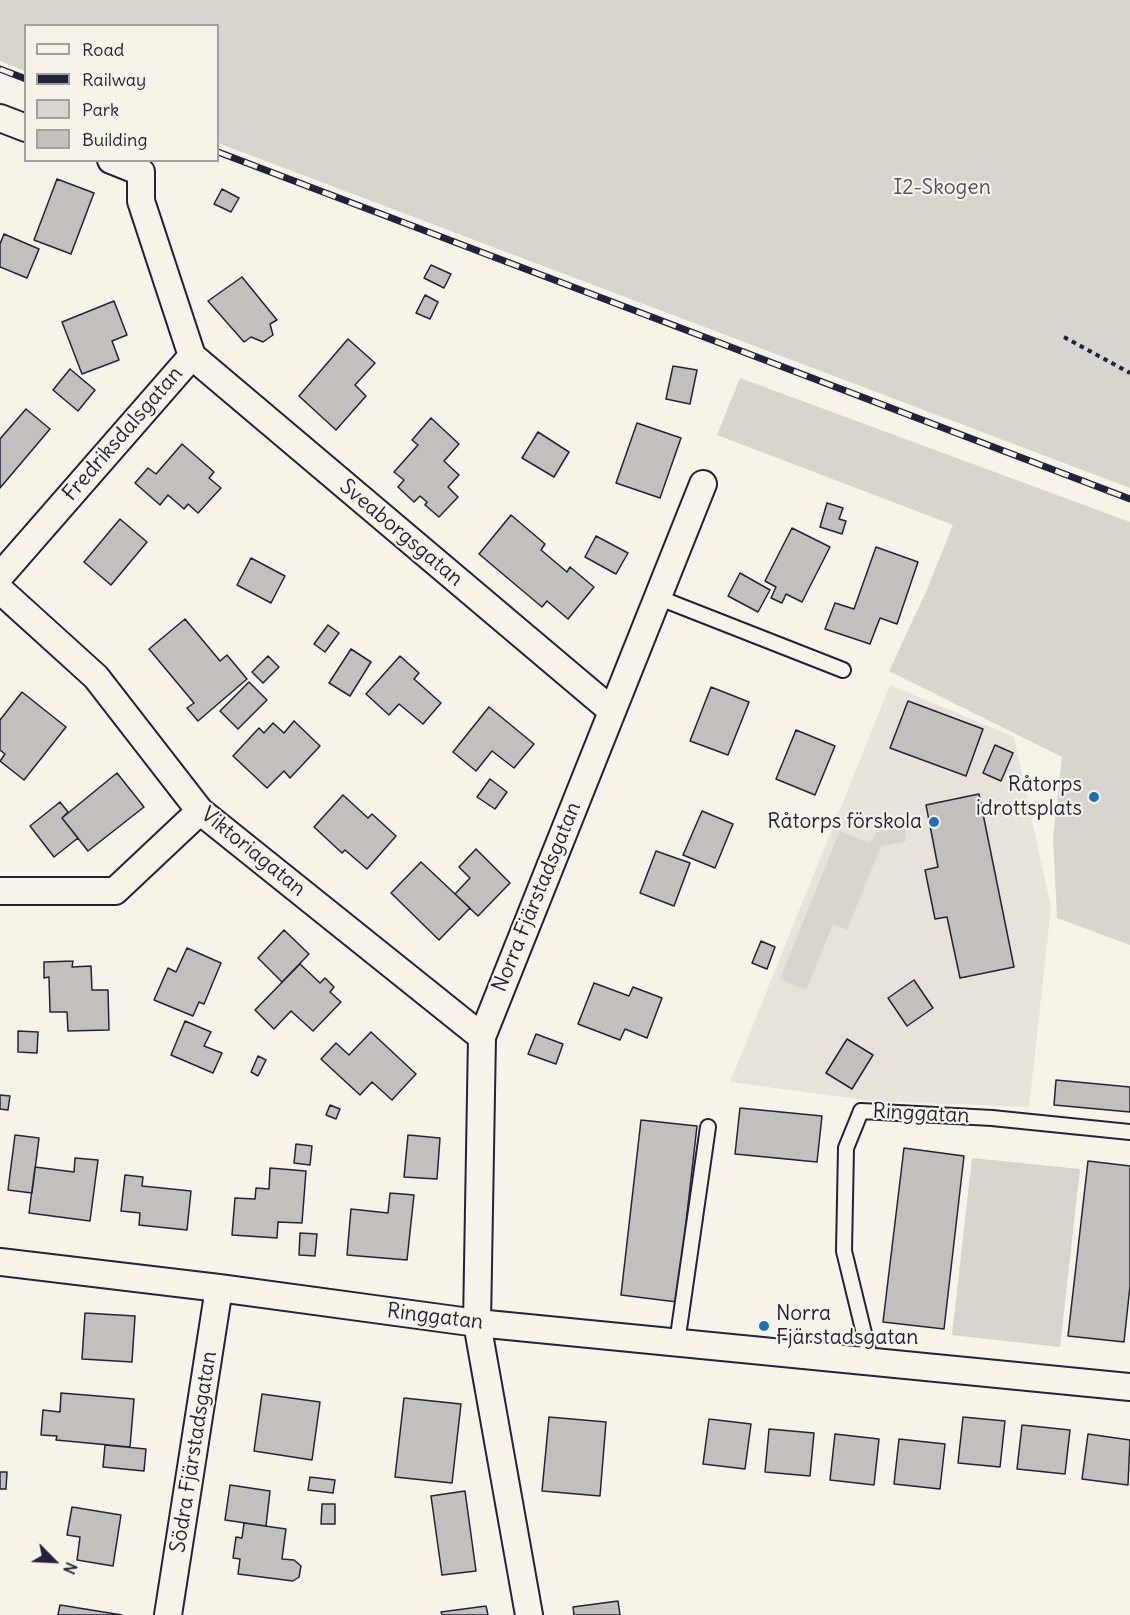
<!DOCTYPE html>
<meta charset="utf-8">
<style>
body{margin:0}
#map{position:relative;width:1130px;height:1615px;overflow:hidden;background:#f7f3e8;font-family:Delius,sans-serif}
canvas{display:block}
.legend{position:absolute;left:24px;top:24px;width:195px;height:138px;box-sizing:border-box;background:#f7f3e8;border:2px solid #a29fa3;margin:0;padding:8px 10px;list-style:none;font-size:18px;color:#22223b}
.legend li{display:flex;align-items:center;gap:12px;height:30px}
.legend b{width:30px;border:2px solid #a29fa3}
.north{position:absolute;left:24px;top:1531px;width:60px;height:60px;-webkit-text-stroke:4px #f7f3e8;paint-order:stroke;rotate:114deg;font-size:16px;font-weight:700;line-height:24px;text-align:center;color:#22223b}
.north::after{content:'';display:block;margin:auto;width:21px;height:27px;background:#22223b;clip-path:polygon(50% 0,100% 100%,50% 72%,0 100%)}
</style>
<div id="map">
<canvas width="1130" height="1615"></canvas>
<ul class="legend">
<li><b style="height:8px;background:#f7f3e8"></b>Road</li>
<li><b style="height:8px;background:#22223b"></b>Railway</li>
<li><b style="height:16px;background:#d8d5cf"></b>Park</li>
<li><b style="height:16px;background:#c2bfbd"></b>Building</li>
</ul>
<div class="north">N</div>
</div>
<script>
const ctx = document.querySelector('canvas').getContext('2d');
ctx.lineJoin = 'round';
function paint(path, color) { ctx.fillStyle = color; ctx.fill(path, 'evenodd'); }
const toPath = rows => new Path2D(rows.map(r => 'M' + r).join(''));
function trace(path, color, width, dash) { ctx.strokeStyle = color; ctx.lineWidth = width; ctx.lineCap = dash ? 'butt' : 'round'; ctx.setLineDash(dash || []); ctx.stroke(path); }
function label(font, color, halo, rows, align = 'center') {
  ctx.font = font + ' Delius,sans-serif'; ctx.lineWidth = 4.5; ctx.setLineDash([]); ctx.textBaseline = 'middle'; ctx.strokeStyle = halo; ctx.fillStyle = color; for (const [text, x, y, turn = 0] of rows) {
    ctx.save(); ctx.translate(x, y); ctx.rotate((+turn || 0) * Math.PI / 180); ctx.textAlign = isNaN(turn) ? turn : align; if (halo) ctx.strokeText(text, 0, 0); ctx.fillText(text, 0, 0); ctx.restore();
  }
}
const built = toPath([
 [890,685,1014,737,1051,907,1029,1107,873,1101,730,1082]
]);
const green = toPath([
 [0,0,1130,0,1130,488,218,143,218,26,26,26,25,71,0,61],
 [740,378,1130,522,1130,945,1057,918,1053,837,1062,757,889,671,926,592,953,525,717,435],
 [905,826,906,841,881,846,847,930,833,924,806,990,780,979,840,831,870,843,877,832],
 [972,1158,1080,1169,1060,1347,952,1335]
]);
const building = toPath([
 [57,179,94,193,71,254,34,240,57,179],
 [222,189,239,198,231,212,214,204,222,189],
 [4,234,39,249,27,278,0,267,0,244,4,234],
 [431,265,451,274,444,288,424,278,431,265],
 [242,277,277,320,270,324,273,335,263,342,251,337,244,342,208,301,242,277],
 [425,295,438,302,430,319,416,313,425,295],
 [114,301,127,335,112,341,119,360,82,374,62,322,114,301],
 [348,339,375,363,355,385,366,396,336,430,299,396,348,339],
 [673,366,697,370,690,404,666,399,673,366],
 [70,369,95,390,78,411,53,390,70,369],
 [26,409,50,429,0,488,0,439,26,409],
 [431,418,459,444,444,461,459,475,448,487,458,497,439,517,425,505,427,502,420,496,414,502,398,487,404,480,394,472,418,445,412,440,431,418],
 [637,423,681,438,660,498,616,483,637,423],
 [538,432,569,452,554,477,522,458,538,432],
 [182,444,214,472,209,478,221,488,198,513,188,504,184,509,168,495,160,505,135,483,148,468,156,474,182,444],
 [827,503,843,508,839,519,846,521,842,534,820,527,827,503],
 [511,515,545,544,541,550,567,572,570,567,594,587,568,619,547,601,542,607,479,554,511,515],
 [120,519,147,542,111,585,84,562,120,519],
 [792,528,830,547,802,602,786,594,782,603,771,598,776,587,765,581,792,528],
 [596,536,628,553,616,574,585,557,596,536],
 [876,547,918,562,897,624,880,618,870,644,825,629,835,603,854,609,876,547],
 [251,558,285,576,271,603,237,585,251,558],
 [740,573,770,590,758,612,728,596,740,573],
 [185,619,220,661,227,655,247,679,198,721,187,708,194,703,149,649,185,619],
 [328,625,339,633,325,652,314,644,328,625],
 [351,649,371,662,350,696,329,683,351,649],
 [268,656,279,667,263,683,252,672,268,656],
 [400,656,419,673,414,679,441,703,423,724,399,704,389,715,366,694,400,656],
 [249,682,267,700,238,729,220,711,249,682],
 [711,687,749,702,728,755,690,741,711,687],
 [22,692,66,727,24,780,0,761,5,754,0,750,0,720,22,692],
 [908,701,983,729,966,776,890,748,908,701],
 [489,707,534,744,514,768,492,751,476,771,453,752,489,707],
 [294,721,320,746,290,778,284,771,267,788,233,756,259,728,264,733,273,723,284,733,294,721],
 [796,730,835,746,815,795,776,779,796,730],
 [995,745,1013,753,1001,781,983,773,995,745],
 [117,773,144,807,88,851,62,818,117,773],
 [490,779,507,792,495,809,477,797,490,779],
 [979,794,1014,967,960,978,947,917,935,919,925,870,938,867,926,805,979,794],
 [343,795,368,818,372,814,396,836,367,869,345,850,342,853,314,827,343,795],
 [60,802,68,812,62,818,78,838,54,857,30,826,60,802],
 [702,811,733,824,715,868,683,855,702,811],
 [476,849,510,883,478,916,455,894,470,878,459,867,476,849],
 [656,851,690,863,674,906,640,893,656,851],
 [421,862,470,908,439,940,391,893,421,862],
 [284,930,309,954,282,982,258,958,284,930],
 [761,941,775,947,767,969,752,963,761,941],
 [187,948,221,963,204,1004,199,1002,193,1016,154,1000,168,968,176,972,187,948],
 [73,961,72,967,91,966,92,990,108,990,109,1030,68,1031,67,1012,50,1012,49,977,44,978,44,962,73,961],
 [300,964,320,983,325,978,334,987,330,992,341,1002,313,1031,291,1011,274,1029,255,1010,300,964],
 [914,980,933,1008,907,1026,888,998,914,980],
 [594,983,629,996,633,987,662,998,647,1038,625,1029,620,1040,578,1024,594,983],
 [185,1021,211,1032,204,1046,222,1053,213,1073,171,1055,185,1021],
 [18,1031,38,1032,37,1053,18,1052,18,1031],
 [371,1032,416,1074,392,1100,372,1082,360,1095,321,1059,336,1043,349,1055,371,1032],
 [536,1034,563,1044,556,1064,528,1054,536,1034],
 [847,1039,873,1055,852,1089,826,1073,847,1039],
 [258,1056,266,1060,258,1076,251,1072,258,1056],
 [1056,1080,1130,1087,1130,1112,1054,1105,1056,1080],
 [0,1095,10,1096,8,1110,0,1109,0,1095],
 [330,1105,340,1109,336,1119,326,1115,330,1105],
 [740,1108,822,1116,817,1162,735,1154,740,1108],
 [641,1120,697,1126,677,1302,621,1295,641,1120],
 [15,1135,39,1138,32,1193,8,1190,15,1135],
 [408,1135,440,1138,437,1179,404,1177,408,1135],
 [296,1144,312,1146,310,1165,294,1163,296,1144],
 [904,1148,964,1156,944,1329,883,1322,904,1148],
 [75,1158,98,1160,90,1221,29,1213,35,1167,74,1172,75,1158],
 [1088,1161,1130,1166,1130,1286,1124,1342,1068,1336,1088,1161],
 [270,1168,306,1171,302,1223,278,1222,277,1238,232,1235,235,1198,255,1199,256,1188,269,1189,270,1168],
 [125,1175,143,1177,142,1186,191,1191,187,1230,139,1225,140,1213,121,1211,125,1175],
 [390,1193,414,1195,407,1260,347,1255,351,1209,388,1213,390,1193],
 [300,1233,317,1234,315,1256,299,1255,300,1233],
 [85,1313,135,1316,132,1362,82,1359,85,1313],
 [61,1393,134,1399,130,1447,56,1440,57,1436,41,1435,43,1410,60,1412,61,1393],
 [262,1394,320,1402,312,1460,254,1451,262,1394],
 [404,1398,461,1404,452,1483,395,1477,404,1398],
 [549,1417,606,1422,600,1496,542,1491,549,1417],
 [963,1417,1005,1421,1000,1467,958,1463,963,1417],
 [709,1419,751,1424,745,1469,703,1464,709,1419],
 [1022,1425,1070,1430,1065,1474,1017,1469,1022,1425],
 [769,1429,814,1433,810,1476,765,1472,769,1429],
 [835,1434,879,1439,874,1485,830,1480,835,1434],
 [1088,1434,1130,1440,1128,1485,1082,1479,1088,1434],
 [899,1439,945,1444,940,1489,894,1484,899,1439],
 [105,1445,146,1449,144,1471,103,1467,105,1445],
 [0,1472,7,1472,6,1489,0,1489,0,1472],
 [310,1477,335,1480,333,1493,308,1490,310,1477],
 [230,1485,270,1491,266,1526,225,1520,230,1485],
 [465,1491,476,1571,442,1575,431,1496,465,1491],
 [322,1504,335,1504,335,1524,321,1524,322,1504],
 [72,1507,121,1515,113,1566,77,1560,80,1537,67,1535,72,1507],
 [244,1523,286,1529,282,1559,294,1560,301,1566,299,1577,293,1581,238,1574,240,1559,233,1558,236,1537,242,1538,244,1523],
 [618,1601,620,1615,574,1615,573,1607,618,1601],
 [60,1605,122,1615,58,1615,60,1605],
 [486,1606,488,1615,442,1615,441,1612,486,1606]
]);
const path = toPath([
 [1064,337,1130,373]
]);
const service = toPath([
 [657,597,843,670],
 [677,1343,708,1127],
 [871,1362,844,1251,846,1148,861,1111,992,1118,1130,1132]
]);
const minor = toPath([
 [0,118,26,128],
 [111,160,141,172,141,201,192,356],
 [192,356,611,710],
 [0,576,192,356],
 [0,590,96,677,200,811,482,1037],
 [0,891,115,891,200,811],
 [0,1262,219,1288,477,1323,1130,1387],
 [168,1615,219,1288],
 [529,1615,477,1323,482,1037,703,484]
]);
const rail = toPath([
 [0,69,26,79],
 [218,152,1130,499]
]);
const markers = [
 [1094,797,6,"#1f6fb2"],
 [934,822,6,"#1f6fb2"],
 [764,1326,6,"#1f6fb2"]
];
const parkNames = [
 ["I2-Skogen",942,188]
];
const streetNames = [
 ["Fredriksdalsgatan",123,434,-49],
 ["Sveaborgsgatan",401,533,40],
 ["Viktoriagatan",253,852,39],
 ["Norra Fjärstadsgatan",537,897,-68],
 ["Ringgatan",921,1114,3],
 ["Ringgatan",435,1317,7],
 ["Södra Fjärstadsgatan",194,1452,-81]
];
const poiNames = [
 ["Råtorps",1082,785],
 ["idrottsplats",1082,809],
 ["Råtorps förskola",922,822],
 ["Norra",776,1314,"left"],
 ["Fjärstadsgatan",776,1338,"left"]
];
paint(built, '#e7e3db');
paint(green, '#d8d5cf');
paint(building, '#c2bfbd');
trace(building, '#22223b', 1.5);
trace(service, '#22223b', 18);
trace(minor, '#22223b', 30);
trace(path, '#22223b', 4, [4.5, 4.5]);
trace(service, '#f7f3e8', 14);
trace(minor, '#f7f3e8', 26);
trace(rail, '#22223b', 7);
trace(rail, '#f7f3e8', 4.5, [14]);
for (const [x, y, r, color] of markers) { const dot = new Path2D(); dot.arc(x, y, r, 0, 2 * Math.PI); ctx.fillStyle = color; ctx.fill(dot); trace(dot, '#f7f3e8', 2); }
label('21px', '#504f60', '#f7f3e8', parkNames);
label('21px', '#22223b', '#f7f3e8', streetNames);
label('21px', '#22223b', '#f7f3e8', poiNames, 'right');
</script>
